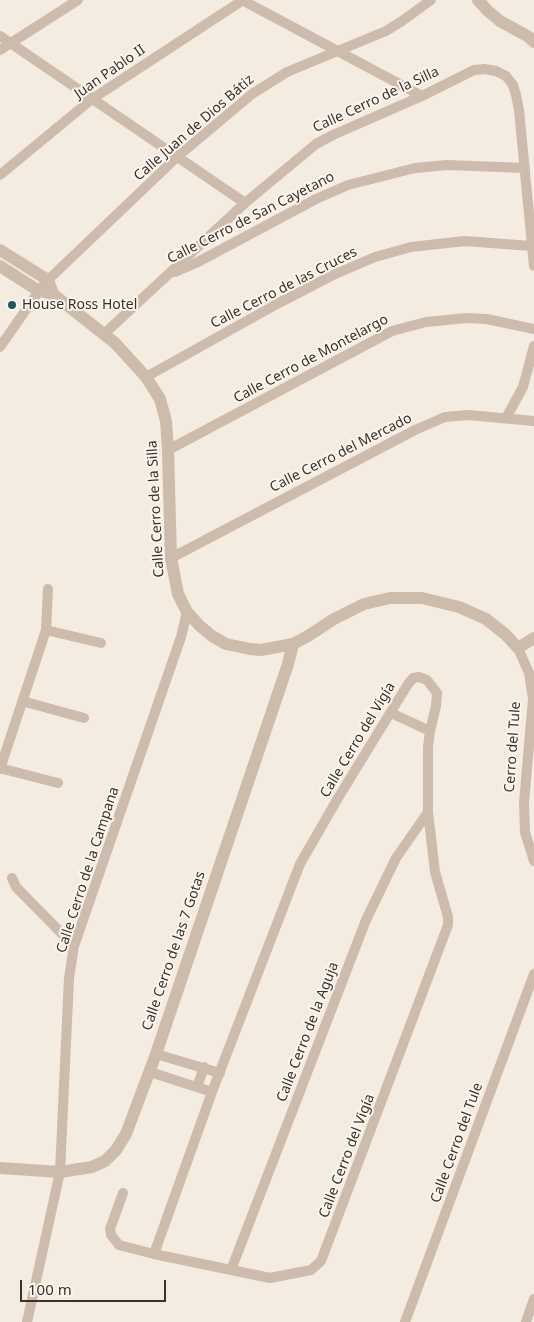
<!DOCTYPE html>
<meta charset="utf-8">
<style>
body{margin:0}
#map{position:relative;width:534px;height:1322px;overflow:hidden;background:#f4ebe1;font-family:"Noto Sans",sans-serif}
canvas{display:block}
.scale{position:absolute;left:20px;top:1280px;width:146px;height:22px;box-sizing:border-box;border:2px solid #3b302b;border-top:0;padding-left:6px;font-size:15px;line-height:18px;white-space:nowrap;color:#3b302b;-webkit-text-stroke:4px #fbf5ee;paint-order:stroke}
</style>
<div id="map">
<canvas width="534" height="1322"></canvas>
<div class="scale">100 m</div>
</div>
<script>
const ctx = document.querySelector('canvas').getContext('2d');
ctx.lineJoin = 'round';
const toPath = rows => new Path2D(rows.map(r => 'M' + r).join(''));
function trace(path, color, width, dash) { ctx.strokeStyle = color; ctx.lineWidth = width; ctx.lineCap = dash ? 'butt' : 'round'; ctx.setLineDash(dash || []); ctx.stroke(path); }
function label(font, color, halo, rows, align = 'center') {
  ctx.font = font + ' "Noto Sans",sans-serif'; ctx.lineWidth = 4; ctx.setLineDash([]); ctx.textBaseline = 'middle'; ctx.strokeStyle = halo; ctx.fillStyle = color; for (const [text, x, y, turn = 0] of rows) {
    ctx.save(); ctx.translate(x, y); ctx.rotate((+turn || 0) * Math.PI / 180); ctx.textAlign = isNaN(turn) ? turn : align; if (halo) ctx.strokeText(text, 0, 0); ctx.fillText(text, 0, 0); ctx.restore();
  }
}
const minor = toPath([
 [242,0,422,96],
 [0,36,245,203],
 [0,50,78,0],
 [0,175,92,99,243,0],
 [175,272,196,263,316,199,348,185,415,168,447,165,525,168],
 [104,334,245,203,316,144,333,135,422,96,474,70,484,69,496,71,506,76,513,85,516,95,519,110,534,266],
 [0,347,39,291,48,280,177,157,252,94,287,72,386,31,402,21,431,0],
 [146,377,277,304,333,275,375,257,411,247,465,241,531,246],
 [506,418,523,387,534,346],
 [168,450,392,331,426,322,467,318,487,319,534,329],
 [171,558,415,430,445,417,468,415,534,421],
 [46,630,101,643],
 [518,648,529,673,533,699,524,803,525,832,534,861],
 [22,701,84,718],
 [391,713,430,731],
 [0,768,58,783],
 [0,769,46,630,48,589],
 [12,878,16,887,74,946],
 [156,1054,220,1073],
 [150,1072,212,1092],
 [197,1087,204,1067],
 [123,1193,110,1229,111,1235,119,1245,154,1254,270,1278,311,1270,321,1261,448,925,448,917,435,872,428,812,428,747,430,731,436,706,437,693,427,680,419,677,413,678,408,684,338,798,300,864,212,1092,154,1254],
 [231,1270,366,920,396,858,428,812],
 [27,1322,60,1172,69,978,74,946,181,637,187,612],
 [405,1322,534,974],
 [526,1322,534,1299]
]);
const tertiary = toPath([
 [478,0,488,11,500,21,529,37,534,42],
 [0,250,48,280,53,294],
 [0,266,39,291,53,294,115,343,146,377,160,399,166,421,168,450,171,558,178,594,187,612,200,626,212,636,226,644,250,649,261,650,293,644,308,636,334,619,364,604,390,598,422,598,459,607,486,619,505,634,518,648,534,638],
 [0,1168,60,1172,92,1167,105,1161,116,1150,126,1134,156,1054,288,664,293,644]
]);
const markers = [
 [12,305,5,"#1f5a5e"]
];
const streetNames = [
 ["Juan Pablo II",110,72,-35],
 ["Calle Cerro de la Silla",376,100,-25],
 ["Calle Juan de Dios Bátiz",194,128,-41],
 ["Calle Cerro de San Cayetano",251,218,-27],
 ["Calle Cerro de las Cruces",284,288,-27],
 ["Calle Cerro de Montelargo",311,359,-28],
 ["Calle Cerro del Mercado",341,453,-27],
 ["Calle Cerro de la Silla",156,509,-93],
 ["Calle Cerro del Vigía",358,740,-59],
 ["Cerro del Tule",513,747,-86],
 ["Calle Cerro de la Campana",88,870,-72],
 ["Calle Cerro de las 7 Gotas",174,951,-71],
 ["Calle Cerro de la Aguja",308,1032,-69],
 ["Calle Cerro del Tule",457,1143,-70],
 ["Calle Cerro del Vigía",347,1156,-69]
];
const poiNames = [
 ["House Ross Hotel",22,305]
];
trace(minor, '#cdbbac', 10);
trace(tertiary, '#cdbbac', 12);
for (const [x, y, r, color] of markers) { const dot = new Path2D(); dot.arc(x, y, r, 0, 2 * Math.PI); ctx.fillStyle = color; ctx.fill(dot); trace(dot, '#fbf5ee', 2); }
label('14px', '#3b302b', '#fbf5ee', streetNames);
label('14px', '#3b302b', '#fbf5ee', poiNames, 'left');
</script>
